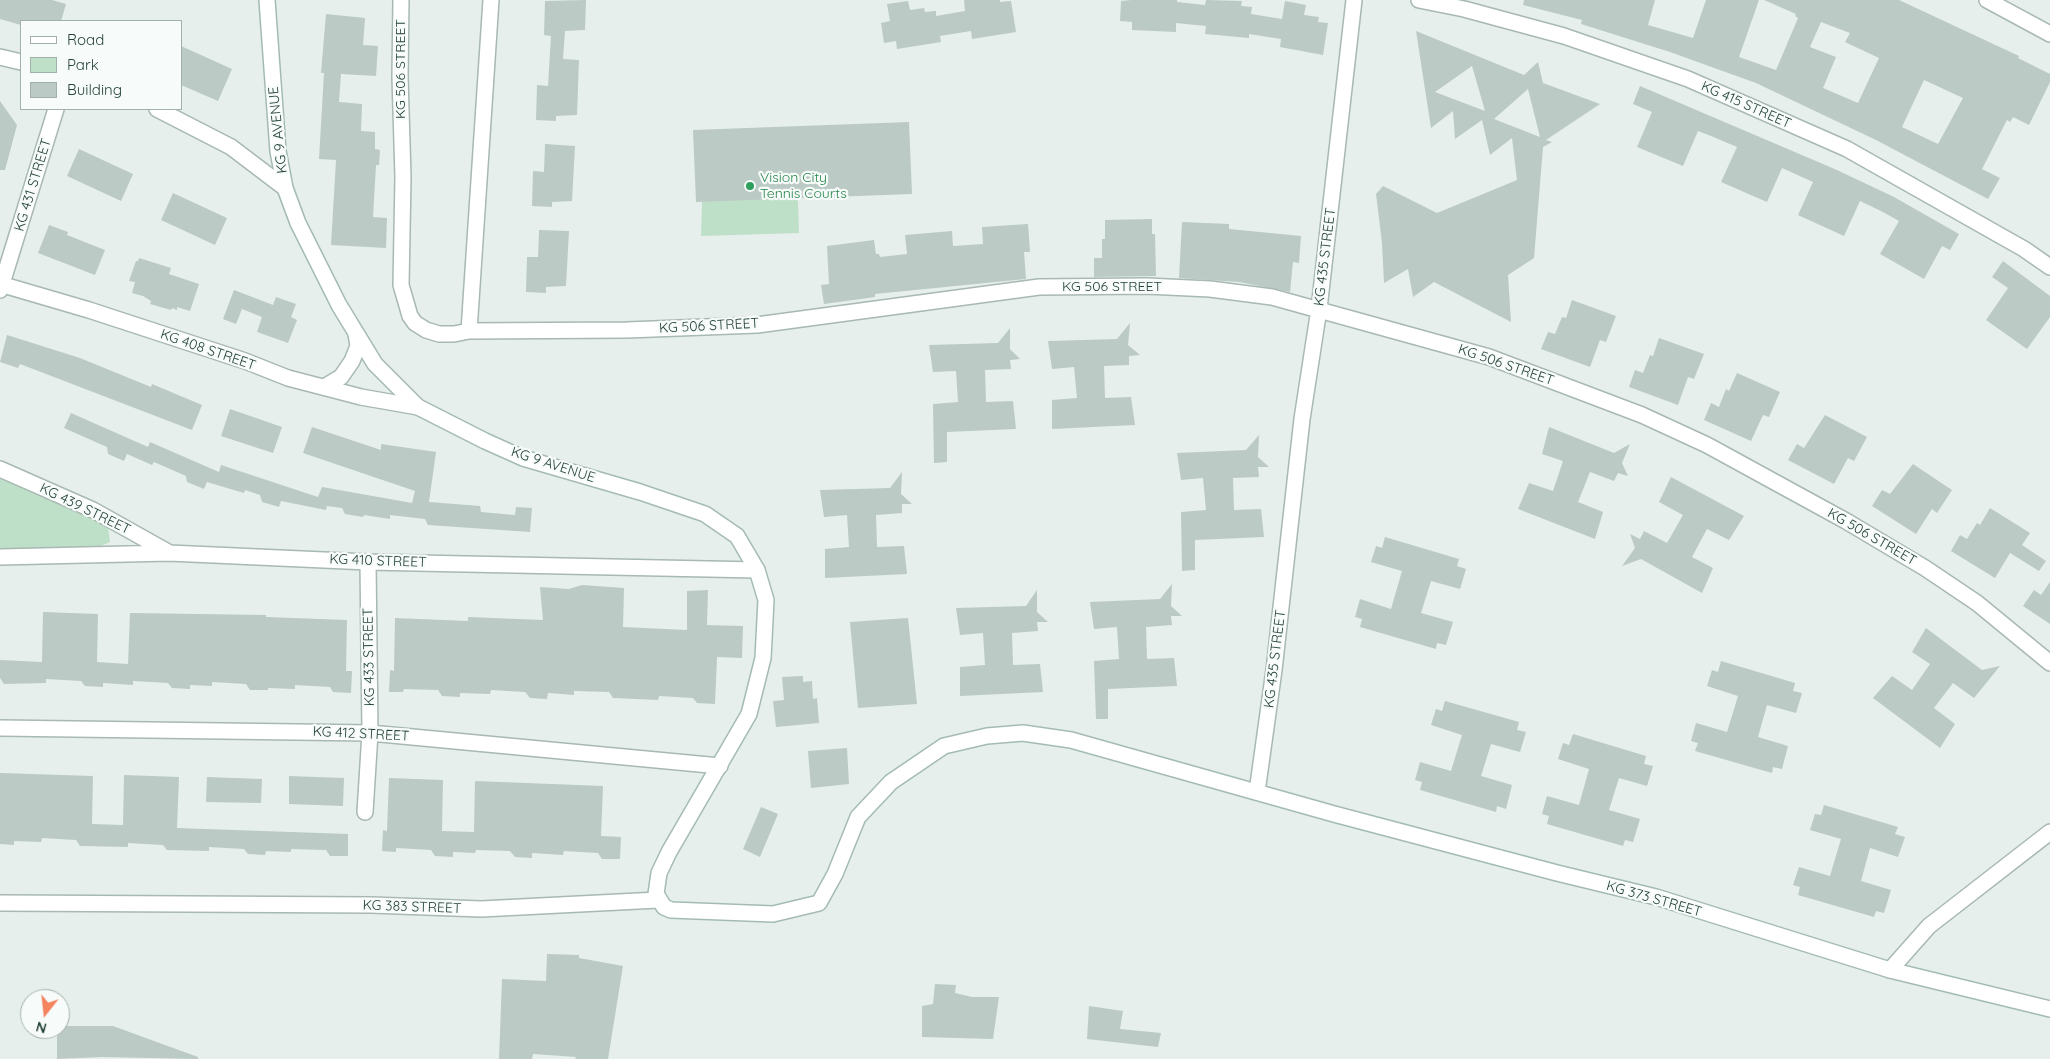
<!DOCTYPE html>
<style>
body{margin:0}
#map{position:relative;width:2050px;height:1059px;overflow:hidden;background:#e6efeb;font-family:Quicksand,sans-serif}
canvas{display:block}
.legend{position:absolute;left:20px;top:20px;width:162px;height:90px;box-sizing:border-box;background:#f7fbf9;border:1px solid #a3b1ad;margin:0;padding:6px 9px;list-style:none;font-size:15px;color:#24423a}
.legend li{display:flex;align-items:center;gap:10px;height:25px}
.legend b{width:25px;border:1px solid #a3b1ad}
.north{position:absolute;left:20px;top:989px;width:50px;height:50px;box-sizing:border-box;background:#f7fbf9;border:1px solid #a3b1ad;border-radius:50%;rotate:196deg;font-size:14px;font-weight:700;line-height:20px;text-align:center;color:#24423a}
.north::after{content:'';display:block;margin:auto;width:18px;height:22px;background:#f4845f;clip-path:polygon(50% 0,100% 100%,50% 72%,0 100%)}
</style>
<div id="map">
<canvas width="2050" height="1059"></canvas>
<ul class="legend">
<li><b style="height:6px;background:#fff"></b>Road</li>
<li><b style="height:14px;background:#bfe0c8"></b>Park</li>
<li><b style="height:14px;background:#bbcac4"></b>Building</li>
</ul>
<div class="north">N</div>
</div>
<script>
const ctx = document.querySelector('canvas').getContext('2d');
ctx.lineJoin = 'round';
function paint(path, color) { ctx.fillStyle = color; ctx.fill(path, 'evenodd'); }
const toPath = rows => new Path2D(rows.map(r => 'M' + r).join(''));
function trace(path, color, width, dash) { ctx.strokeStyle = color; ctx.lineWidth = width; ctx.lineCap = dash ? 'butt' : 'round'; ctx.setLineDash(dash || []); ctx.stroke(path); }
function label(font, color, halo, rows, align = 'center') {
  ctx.font = font + ' Quicksand,sans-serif'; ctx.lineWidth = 4.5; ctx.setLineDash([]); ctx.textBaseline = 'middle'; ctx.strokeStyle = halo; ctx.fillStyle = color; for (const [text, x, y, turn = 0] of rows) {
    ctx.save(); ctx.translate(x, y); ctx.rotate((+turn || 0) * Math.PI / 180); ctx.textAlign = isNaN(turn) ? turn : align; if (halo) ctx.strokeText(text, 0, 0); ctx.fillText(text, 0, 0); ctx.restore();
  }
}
const green = toPath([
 [796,137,799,233,701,236,704,139],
 [0,474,103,523,108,527,110,542,96,548,0,551]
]);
const building = toPath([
 [0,0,52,0,66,4,61,21,21,21,21,25,0,19],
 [586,0,585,30,565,31,563,59,579,60,577,115,556,116,556,121,536,120,537,85,548,86,551,36,544,35,545,1],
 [964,0,1000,0,1000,2,1011,1,1016,32,972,39,971,31,940,36,941,42,897,49,896,41,884,43,881,23,890,21,887,4,908,1,910,10,924,8,925,12,936,11,936,16,965,11],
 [1131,0,1177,0,1177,2,1205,5,1206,0,1242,1,1241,6,1252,7,1251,14,1282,19,1285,1,1306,5,1304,15,1319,17,1318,22,1328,23,1323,55,1280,47,1281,39,1249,34,1249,38,1205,34,1206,26,1176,23,1176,32,1132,30,1132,22,1120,21,1121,1],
 [1524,0,1655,0,1648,25,1693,38,1706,0,1759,0,1739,57,1776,70,1798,18,1795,16,1796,14,1764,0,1899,0,2019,56,2018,58,2050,74,2050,82,2029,125,2013,117,2010,122,2007,120,1982,169,2000,178,1988,199,1876,140,1756,83,1670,52,1581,24,1582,20,1523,5],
 [1821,22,1850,33,1845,42,1879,58,1858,103,1823,88,1836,57,1810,47],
 [1924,80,1963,98,1938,144,1902,127],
 [326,14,365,18,363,45,378,46,376,76,341,74,339,102,362,104,361,131,375,132,375,149,380,150,379,165,376,165,373,217,387,218,386,248,331,245,336,160,319,159,324,73,321,73],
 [1416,31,1524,75,1538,62,1543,83,1600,104,1546,140,1552,142,1543,147,1534,258,1508,275,1511,322,1434,282,1413,297,1408,269,1384,283,1382,243,1376,194,1383,186,1437,213,1517,180,1512,138,1490,155,1482,120,1455,139,1453,111,1431,128],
 [1472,66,1485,111,1435,92],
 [1528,89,1540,137,1494,119],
 [181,46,232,69,218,101,181,85],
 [1640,86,1837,170,1894,197,1959,234,1950,250,1942,246,1924,279,1880,254,1899,221,1881,211,1860,201,1844,236,1798,215,1813,182,1782,168,1767,202,1721,182,1737,147,1711,136,1698,131,1683,166,1637,147,1652,112,1633,104],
 [0,101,17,125,5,170,0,170],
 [909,122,912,194,696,202,693,130],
 [545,144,575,146,572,201,552,202,552,207,532,206,533,171,544,172],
 [79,149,133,174,121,201,67,176],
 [173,193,227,218,215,245,161,220],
 [1152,219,1152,234,1155,234,1156,276,1094,277,1094,258,1102,258,1102,239,1105,239,1105,220],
 [1182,222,1229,224,1229,229,1301,236,1299,263,1293,262,1290,292,1239,282,1179,278],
 [1028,224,1030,252,1024,252,1026,279,875,294,875,297,824,304,821,285,829,284,827,246,874,240,876,254,879,254,880,257,907,254,905,235,952,231,953,246,983,244,982,227],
 [49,225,68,232,67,235,105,250,95,275,38,253],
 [539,230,569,231,566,286,546,287,546,293,526,292,527,257,538,257],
 [139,258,171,268,169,274,199,284,190,311,177,307,177,310,172,308,171,310,150,304,151,301,143,296,132,293,135,282,129,281,136,261,138,261],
 [2003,261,2050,296,2050,317,2027,349,1986,320,2008,288,1992,277],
 [234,290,273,305,276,297,296,304,291,317,297,320,288,343,257,332,262,317,242,309,236,324,223,319],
 [1572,300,1616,316,1606,342,1600,340,1590,367,1541,349,1548,332,1555,334,1562,317,1566,318],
 [1130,323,1128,345,1140,355,1129,356,1129,365,1104,366,1105,398,1131,397,1135,425,1052,429,1052,400,1077,398,1074,367,1052,369,1048,341,1117,339],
 [1010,328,1010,349,1020,359,1010,360,1011,369,985,370,986,402,1013,401,1016,429,947,432,947,462,934,463,933,404,958,402,956,371,933,372,929,345,998,343],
 [7,335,80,358,151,387,152,384,202,405,192,430,20,364,18,368,0,362],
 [1659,338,1704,354,1694,379,1688,377,1678,405,1629,387,1635,370,1643,373,1650,355,1653,356],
 [1737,373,1780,392,1769,417,1763,415,1751,441,1704,420,1711,403,1719,407,1726,389,1729,391],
 [230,409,282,427,273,453,221,436],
 [71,413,148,447,150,442,219,472,221,465,318,497,322,487,412,503,415,491,303,453,312,427,381,450,381,444,436,452,429,502,480,506,481,512,515,515,516,507,532,508,530,532,428,525,425,519,390,515,390,519,364,515,363,517,345,514,342,508,327,506,326,510,281,501,279,507,262,502,260,495,245,490,244,493,207,482,204,489,187,482,186,476,154,462,152,465,127,454,124,461,108,454,107,447,64,428],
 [1825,415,1867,437,1854,461,1848,458,1834,484,1788,460,1797,444,1804,448],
 [1549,427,1614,453,1630,444,1622,463,1628,476,1618,473,1614,481,1590,472,1578,502,1603,512,1595,539,1518,509,1529,483,1553,491,1563,461,1542,454],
 [1259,435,1258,457,1269,467,1258,467,1259,477,1233,478,1234,510,1261,509,1264,537,1195,540,1195,570,1182,571,1181,512,1206,510,1203,478,1181,480,1177,453,1246,450],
 [1913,464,1952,490,1937,513,1932,509,1916,534,1872,506,1882,490,1890,494],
 [902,472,901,494,912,504,902,504,902,513,876,515,877,547,904,546,907,574,825,578,825,549,849,547,847,515,824,517,820,490,890,488],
 [1671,477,1744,516,1729,540,1707,529,1692,557,1713,568,1702,593,1641,559,1622,566,1635,548,1630,534,1640,539,1644,531,1667,543,1683,515,1659,502],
 [1990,508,2030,533,2022,545,2046,561,2039,571,2010,553,1995,578,1951,551,1960,535,1967,539,1977,523,1980,525],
 [1385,537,1459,559,1457,566,1466,569,1460,589,1431,581,1421,613,1453,622,1446,645,1437,643,1436,649,1360,627,1362,619,1355,617,1360,599,1391,609,1402,571,1371,562,1376,546,1382,548],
 [2050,582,2050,624,2023,606,2034,590,2041,595],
 [1172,584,1171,606,1182,616,1171,616,1172,625,1146,627,1147,659,1174,658,1177,686,1108,689,1108,719,1096,719,1094,661,1119,659,1117,627,1094,629,1090,602,1160,599],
 [582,585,624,588,623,627,687,630,687,591,708,590,707,625,743,626,742,658,717,657,715,704,697,703,693,698,659,696,658,700,613,698,609,692,574,691,574,695,548,693,547,699,530,698,525,692,491,690,490,694,460,693,460,697,442,696,438,690,404,689,403,692,389,692,390,670,394,671,395,618,468,621,468,617,543,620,540,587,569,589],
 [1037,590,1037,612,1048,622,1037,622,1038,631,1012,633,1013,665,1040,664,1043,692,960,696,960,667,985,665,983,633,960,635,956,608,1026,606],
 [43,612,98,614,97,662,128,664,130,613,266,615,266,617,347,620,346,671,352,671,351,693,333,692,330,687,295,685,295,689,268,688,268,690,250,690,246,684,212,682,212,686,190,685,190,689,172,688,168,683,133,681,133,685,103,683,103,687,85,686,81,681,46,679,46,683,4,684,0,678,0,660,42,662],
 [908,618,917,704,858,708,850,622],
 [1926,628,1982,670,2000,666,1974,698,1953,683,1934,708,1955,724,1940,748,1873,698,1892,676,1912,690,1930,664,1912,652],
 [1721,661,1795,683,1793,691,1802,693,1796,713,1767,705,1758,737,1788,746,1782,769,1773,767,1772,773,1695,751,1698,743,1691,741,1696,723,1727,732,1738,696,1707,686,1712,670,1718,672],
 [803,676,803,682,812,681,813,699,817,698,819,723,776,727,773,701,784,700,782,677],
 [1445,701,1519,722,1517,730,1526,732,1520,752,1491,744,1481,776,1512,785,1506,809,1497,806,1496,812,1420,790,1422,782,1415,780,1420,762,1451,771,1462,735,1431,725,1436,709,1442,711],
 [1573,734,1646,756,1644,764,1653,766,1647,786,1619,778,1609,810,1640,819,1633,842,1625,840,1623,846,1547,824,1549,816,1542,814,1547,796,1579,805,1589,769,1558,759,1563,743,1569,745],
 [847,748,849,784,811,788,808,751],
 [0,773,93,776,92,824,123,825,124,775,179,777,177,828,348,834,348,856,330,856,326,850,291,849,291,852,266,851,265,855,248,854,244,849,209,847,209,851,167,850,163,845,128,843,128,847,80,846,76,840,42,838,41,842,14,841,14,845,0,844],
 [289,776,344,778,343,806,289,804],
 [207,777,262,779,261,803,206,802],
 [389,778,443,780,442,831,474,832,475,781,603,786,601,836,621,837,620,859,602,859,598,853,564,851,563,855,532,853,532,858,515,857,510,851,476,850,475,853,453,852,453,857,435,856,431,850,396,848,396,852,382,851,383,830,387,831],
 [1824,805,1898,827,1895,834,1905,837,1898,857,1870,848,1861,881,1891,890,1884,913,1876,911,1874,917,1798,895,1800,887,1793,885,1799,867,1830,876,1841,839,1810,830,1815,814,1821,815],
 [761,807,778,814,760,857,743,849],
 [547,954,579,955,579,958,623,966,608,1059,575,1059,576,1057,533,1054,532,1059,499,1059,502,979,546,981],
 [935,984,956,985,955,993,972,997,999,997,993,1039,922,1037,922,1006,933,1004],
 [1089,1006,1123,1011,1120,1029,1161,1033,1158,1047,1087,1039],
 [60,1026,113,1026,198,1057,198,1059,102,1057,57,1059,57,1029,60,1029]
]);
const street = toPath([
 [401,0,400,77,403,177,401,285,410,316,415,323,426,330,439,334,454,334,469,331,627,330,757,325,1039,287,1147,286,1210,289,1272,297,1489,357,1642,415,1707,445,1846,521,1925,568,1977,603,2050,663],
 [1419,0,1464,9,1564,36,1688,79,1847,149,2024,249,2050,267],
 [1987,0,2050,34],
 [0,57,21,62],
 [157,109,231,147,285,188],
 [0,284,89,310,245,361,288,378,361,397,418,407],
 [0,290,56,109],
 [469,331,491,0],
 [326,386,341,377,352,361,358,346,356,334],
 [0,469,93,510,168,552],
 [0,557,169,553,368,562,757,570],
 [0,728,370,733,720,766],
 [1257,792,1274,670,1302,419,1319,309,1354,0],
 [365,812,370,733,368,562],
 [0,903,371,905,481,909,658,900],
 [1890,970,1929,926,2050,832]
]);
const secondary = toPath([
 [267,0,278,151,285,188,298,223,339,305,375,364,418,407,485,441,523,458,640,492,705,514,737,536,757,570,766,600,763,658,749,714,669,852,659,873,656,894,664,907,671,910,773,914,819,903,835,874,858,817,891,782,944,746,987,736,1023,733,1071,740,1334,814,1557,873,1656,897,1890,970,2050,1009]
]);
const markers = [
 [750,186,5,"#2e9e5b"]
];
const streetNames = [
 ["KG 506 STREET",401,69,-90],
 ["KG 415 STREET",1746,105,24],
 ["KG 9 AVENUE",278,130,-96],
 ["KG 431 STREET",33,185,-73],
 ["KG 435 STREET",1325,257,-83],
 ["KG 506 STREET",1112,287],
 ["KG 506 STREET",709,326,-3],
 ["KG 408 STREET",208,350,19],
 ["KG 506 STREET",1506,365,19],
 ["KG 9 AVENUE",553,465,18],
 ["KG 439 STREET",85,509,26],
 ["KG 506 STREET",1872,537,30],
 ["KG 410 STREET",378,561,2],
 ["KG 433 STREET",369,657,-91],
 ["KG 435 STREET",1275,659,-83],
 ["KG 412 STREET",361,734,3],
 ["KG 373 STREET",1654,899,16],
 ["KG 383 STREET",412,907,2]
];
const leisureNames = [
 ["Vision City",760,178],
 ["Tennis Courts",760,194]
];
paint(green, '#bfe0c8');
paint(building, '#bbcac4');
trace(street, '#a8b8b2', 18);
trace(secondary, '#a4bbb3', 18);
trace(street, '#fff', 15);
trace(secondary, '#fff', 15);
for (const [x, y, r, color] of markers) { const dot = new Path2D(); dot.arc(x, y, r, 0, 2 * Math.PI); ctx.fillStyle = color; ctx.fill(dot); trace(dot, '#f7fbf9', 2); }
label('14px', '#24423a', '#f7fbf9', streetNames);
label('14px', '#27864d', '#f7fbf9', leisureNames, 'left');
</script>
